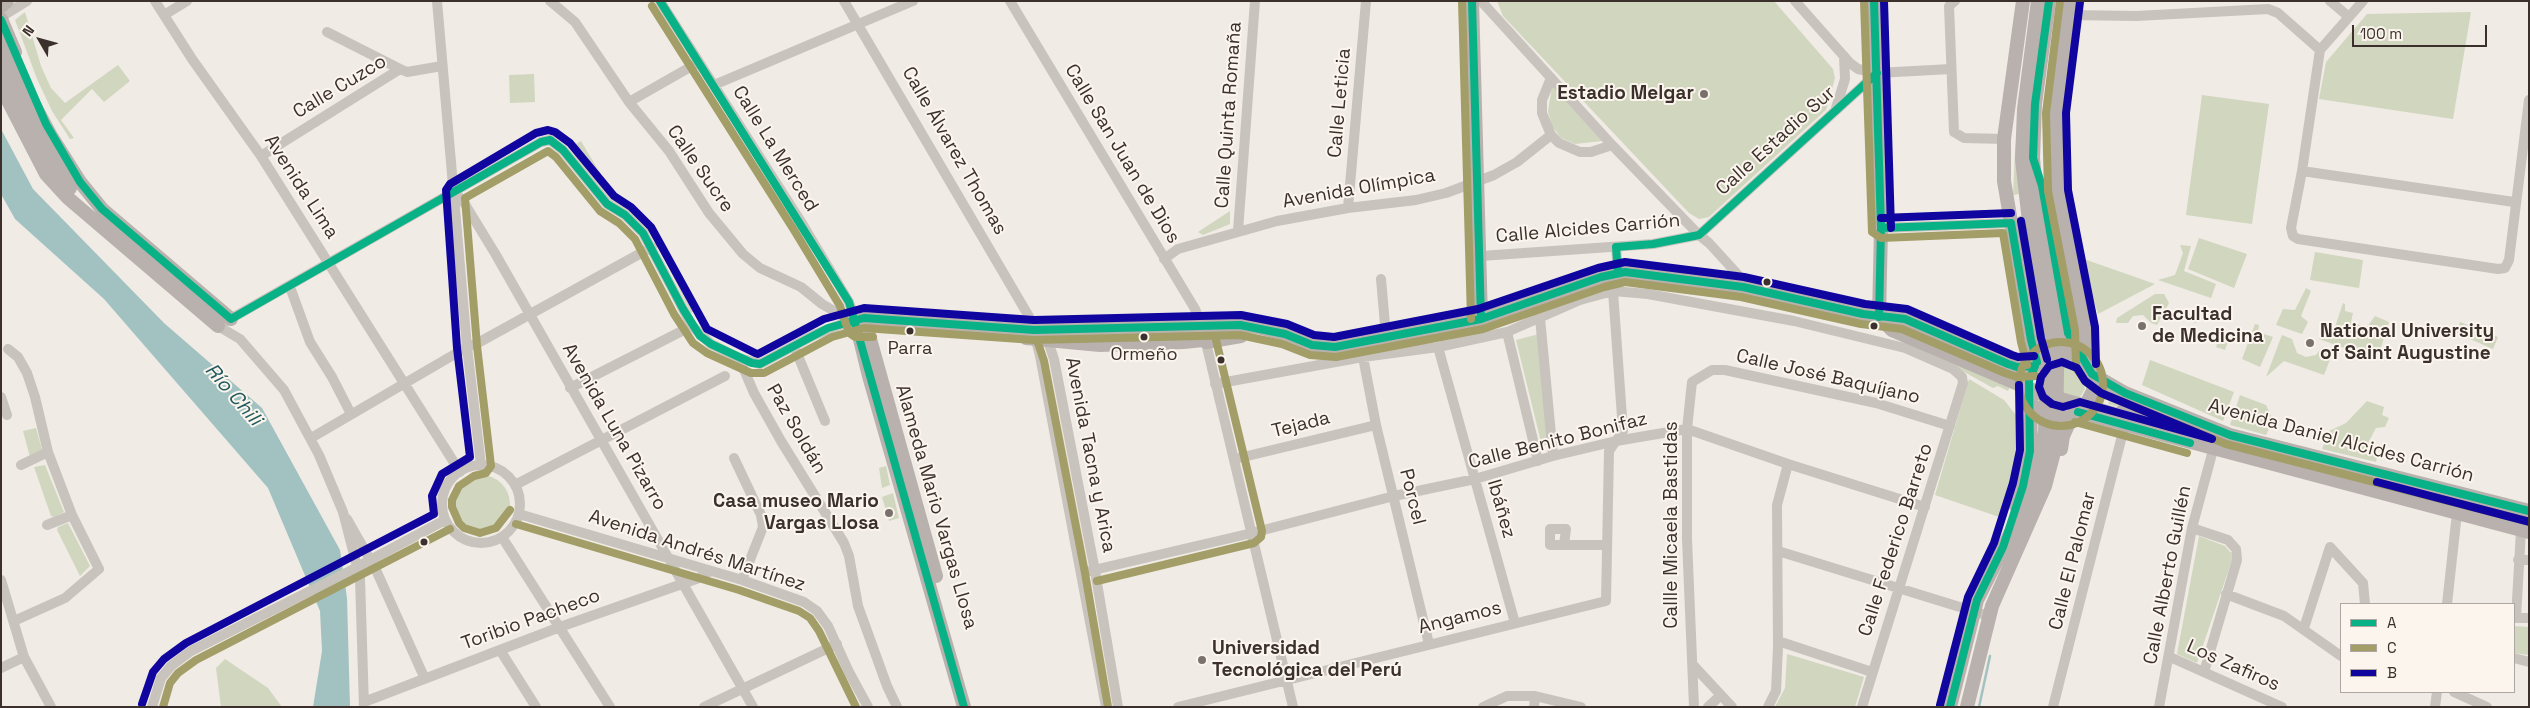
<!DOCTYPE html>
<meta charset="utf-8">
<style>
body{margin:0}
#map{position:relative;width:2530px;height:708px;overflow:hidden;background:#f0ebe5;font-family:"Space Grotesk",sans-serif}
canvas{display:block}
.frame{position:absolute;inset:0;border:2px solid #3b302b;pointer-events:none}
.legend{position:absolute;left:2340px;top:603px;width:175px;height:90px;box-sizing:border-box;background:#fbf5ee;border:1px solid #aea6a0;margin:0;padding:6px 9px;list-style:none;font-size:15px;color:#3b302b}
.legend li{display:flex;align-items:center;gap:10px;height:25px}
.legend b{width:25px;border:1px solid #aea6a0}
.north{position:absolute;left:15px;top:15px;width:50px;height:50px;-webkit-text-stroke:4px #fbf5ee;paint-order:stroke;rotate:308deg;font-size:14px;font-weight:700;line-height:20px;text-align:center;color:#3b302b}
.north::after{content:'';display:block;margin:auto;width:18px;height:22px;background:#3b302b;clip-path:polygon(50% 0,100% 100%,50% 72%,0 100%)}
.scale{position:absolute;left:2352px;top:25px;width:135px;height:22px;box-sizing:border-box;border:2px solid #3b302b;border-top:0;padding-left:6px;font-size:15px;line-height:18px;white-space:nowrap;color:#3b302b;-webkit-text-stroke:4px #fbf5ee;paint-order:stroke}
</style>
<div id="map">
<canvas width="2530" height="708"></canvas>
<div class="frame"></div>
<ul class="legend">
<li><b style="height:6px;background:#09b286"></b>A</li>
<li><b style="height:6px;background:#a39d67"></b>C</li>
<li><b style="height:6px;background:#10069f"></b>B</li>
</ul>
<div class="north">N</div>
<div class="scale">100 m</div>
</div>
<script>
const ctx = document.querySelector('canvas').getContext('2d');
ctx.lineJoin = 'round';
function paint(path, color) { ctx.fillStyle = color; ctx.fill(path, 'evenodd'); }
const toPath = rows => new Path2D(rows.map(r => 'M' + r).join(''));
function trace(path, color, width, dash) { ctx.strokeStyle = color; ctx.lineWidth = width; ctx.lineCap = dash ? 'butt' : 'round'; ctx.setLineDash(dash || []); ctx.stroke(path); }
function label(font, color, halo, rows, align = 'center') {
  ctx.font = font + ' "Space Grotesk",sans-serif'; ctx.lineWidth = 4; ctx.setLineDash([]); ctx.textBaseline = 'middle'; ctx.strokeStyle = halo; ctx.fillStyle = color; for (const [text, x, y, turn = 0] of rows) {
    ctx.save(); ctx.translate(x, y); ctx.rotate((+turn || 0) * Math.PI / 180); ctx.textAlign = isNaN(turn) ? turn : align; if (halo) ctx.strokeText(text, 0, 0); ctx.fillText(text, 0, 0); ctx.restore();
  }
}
const green = toPath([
 [1497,1,1774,1,1833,69,1835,78,1826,110,1709,217,1699,219,1689,213,1503,16],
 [25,12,41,66,51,88,65,103,118,65,130,81,104,102,92,89,61,120,74,138,70,139,52,111,37,79,15,20],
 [2471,12,2453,119,2319,99,2326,62,2367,14],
 [534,74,535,102,510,103,509,75],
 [1552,86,1602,141,1575,144,1561,138,1552,126,1548,111],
 [2202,95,2269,104,2252,224,2186,215],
 [2017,133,2019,194,2013,195,2015,152],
 [581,141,615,198,647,223,658,236,697,310,691,313,657,244,648,232,600,191,569,148],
 [1230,211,1230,224,1203,235,1198,232],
 [2024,231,2041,306,2042,347,2040,348,2017,233],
 [2199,238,2247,254,2234,288,2188,269],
 [2180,245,2191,246,2184,271,2216,284,2211,298,2158,280,2175,275,2183,253],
 [2315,252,2363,260,2359,288,2310,280],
 [2081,258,2155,284,2098,314],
 [2306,288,2311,291,2301,316,2308,322,2302,334,2276,325,2283,309,2295,310],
 [2155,294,2164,294,2169,303,2157,325,2151,323,2143,315,2133,316,2128,323,2116,323,2117,318],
 [2343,303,2345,304,2345,311,2353,313,2351,322,2367,327,2375,316,2389,322,2377,360,2319,339,2324,330,2334,330],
 [2184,311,2199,317,2196,323,2181,317],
 [2460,322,2498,337,2493,349,2456,333],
 [2255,324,2259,325,2258,332,2273,337,2260,367,2242,359],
 [1181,332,1181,338,1102,340,1059,336],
 [2221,333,2230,336,2225,350,2216,347],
 [1539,334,1548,444,1542,446,1516,340],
 [2282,335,2292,339,2297,353,2306,357,2316,355,2322,347,2333,352,2324,375,2284,361,2266,377],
 [1941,359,2011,384,2008,391,1998,386,1993,388],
 [2064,360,2073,363,2082,371,2085,389,2077,402,2071,408,2062,411],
 [2150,360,2234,392,2223,421,2142,385],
 [1969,379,2004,400,2016,415,2020,425,2022,444,2016,488,2005,519,1935,495],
 [2100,386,2108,391,2103,403,2096,401],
 [2113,392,2216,435,2108,404],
 [2240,395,2266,405,2273,420,2266,435,2230,425],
 [2367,401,2384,407,2382,415,2389,418,2385,427,2376,428,2368,443,2377,457,2376,462,2322,449,2329,431,2346,423],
 [36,428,43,453,30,457,23,431],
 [45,465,64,512,54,517,51,516,34,467],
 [886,466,890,485,882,488,879,468],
 '452 504a29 29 0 1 1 58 0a29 29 0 1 1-58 0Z',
 [2360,478,2371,479,2414,490,2413,494],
 [2426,492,2480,506,2507,515,2424,497],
 [893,493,899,518,889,521,882,497],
 [68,523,90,566,80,576,57,530,58,527],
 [2199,536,2225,546,2231,553,2232,560,2197,663,2177,654],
 [2514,626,2529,627,2529,655,2514,653],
 [1787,654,1864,677,1855,707,1775,707,1785,688],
 [225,659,268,688,282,707,221,707,216,668]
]);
const plaza = toPath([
 [1048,357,1087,557,1084,561,1045,359],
 [1089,580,1112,690,1112,706,1107,692,1086,581]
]);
const water = toPath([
 [1,129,33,189,164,323,262,408,340,550,347,598,350,707,313,707,322,651,320,611,268,488,104,299,15,219,1,194]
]);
const stream = toPath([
 [2055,218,2046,154,2045,122,2059,1],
 [2056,226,2075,329],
 [1979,707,1990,656]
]);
const minor = toPath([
 [155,1,192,59,261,156,460,472],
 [437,1,467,347,481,465],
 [550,1,575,22,629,102,669,151,709,213,743,254,760,268,801,287,822,304,841,315,855,319],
 [660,1,803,225,849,302,855,319],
 [844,1,1031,320,1040,356,1106,707],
 [1010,1,1195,309,1202,326,1293,707],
 [1481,1,1612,145,1699,235,1709,243,1751,289],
 [1795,1,1850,63,1858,69,1877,73,1951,69],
 [1955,1,1949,6,1954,132,1964,138,2004,139],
 [2330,1,2349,17],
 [2363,1,2320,50,2302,171,2291,228,2293,236,2298,239,2498,269,2505,268,2509,260,2529,100],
 [164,15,187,1],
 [2068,15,2136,16,2268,9,2278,13,2320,50],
 [1,17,27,1],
 [327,32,400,69],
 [1551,78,1542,100,1542,113,1551,135,1559,143,1580,152,1591,152,1612,145],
 [714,85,913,1],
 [629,102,699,62],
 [1836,108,1845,79,1844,56],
 [261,156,400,69,407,72,442,66],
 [2302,171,2514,202],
 [455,193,463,201,496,255,753,707],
 [1348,208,1366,1],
 [1881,228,2011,223],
 [1238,231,1255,1],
 [1616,247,1618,273],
 [1481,256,1653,244,1699,235,1877,73],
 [1164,259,1178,249,1277,221,1348,208,1416,200,1446,193,1494,175,1517,162,1551,135],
 [1381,279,1386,336],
 [290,287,310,342,332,377,351,414],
 [1540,318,1553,456],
 [1507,332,1538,461],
 [1046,335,1054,359,1095,571,1118,707],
 [794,346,825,421],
 [1438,347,1515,623],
 [8,349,18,357,27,373,35,397,48,452,72,515,99,569,65,598,14,621],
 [1363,357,1376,425,1429,644],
 [739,358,754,393,781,441,844,543,849,556,858,606,887,686,897,707],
 [1215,384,1363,357,1438,347,1507,332,1580,300,1613,291,1648,294,1794,321,1905,348,1953,369,1962,377,1963,383,1862,707],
 [570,388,680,332],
 [1,397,7,415],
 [311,438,467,347,476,344,652,247],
 [734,458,761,515,763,527,742,580],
 [1235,459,1376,425],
 [21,465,48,452],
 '442 504a39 39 0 1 1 78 0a39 39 0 1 1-78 0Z',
 [515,485,725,376],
 [519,514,742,580,804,602,817,611,828,626,849,672,868,707],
 [347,519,376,570,425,679],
 [47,525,72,515],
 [2192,528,2228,540,2236,549,2237,560,2204,672],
 [2521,530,2516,618,2529,618],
 [502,537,610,707],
 [1564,545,1566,529,1550,529,1550,545,1606,545],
 [1778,551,1989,616],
 [2518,560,2529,560],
 [1081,573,1252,533,1394,496,1475,479,1553,456,1616,441,1687,429,1788,464,1925,507],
 [1,580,24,657,51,707],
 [2226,594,2284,616,2341,656],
 [2447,604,2457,513],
 [2304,628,2330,547,2363,583,2365,604],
 [1778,641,1872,672],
 [500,650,536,707],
 [2170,657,2282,707],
 [2514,658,2529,662],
 [1693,665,1732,707],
 [1,668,24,657],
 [2454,692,2487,707],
 [364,702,560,627,699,578,710,571],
 [152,707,161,678,171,666,191,651,348,572,445,520],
 [364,707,360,578,343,512,319,455,284,390,240,339,218,326,541,142,550,140,563,150,607,204,625,215,643,233,692,326,711,344,739,358,760,364,814,335,855,319],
 [704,707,837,644],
 [1178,707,1606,601,1609,451,1623,431,1613,291],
 [1483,707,1507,696,1535,696,1581,707],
 [1534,707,1535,696],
 [1694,707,1687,539,1687,429,1692,382,1712,370,1725,370,1876,403,1950,426],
 [1708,707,1721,695],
 [1768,707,1776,691,1778,647,1777,505,1788,464],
 [2053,707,2125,424],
 [2159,707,2192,528,2213,450],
 [2435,707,2437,692]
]);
const major = toPath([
 [1472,1,1481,319],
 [1874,1,1881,228,1879,317],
 [2023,1,2004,139,2004,181,2031,340,2037,362],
 [2070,1,2056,113,2058,191,2085,329,2086,364],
 [1,6,7,1],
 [1,19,15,52],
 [1,43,51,136,80,182,102,209,231,319],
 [1,67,51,162,70,188],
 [1,87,46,174,68,198,218,326],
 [1879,317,1892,330,2002,377],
 [2066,318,2070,339,2081,358],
 [868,332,936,576],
 [1026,338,1100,345,1184,342,1241,336,1206,342],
 [2092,374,2125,393,2230,435,2529,511],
 [2123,411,2210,437],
 [2078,412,2529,532],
 [2076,413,2085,406,2093,391,2094,382,2090,369],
 [2061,449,2063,436,2073,414],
 [2016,506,2030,451,2031,396],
 [964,707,869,376,855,319,873,318,1034,330,1240,325,1257,327,1285,334,1312,345,1335,347,1481,319,1601,277,1625,272,1743,287,1863,314,1905,319,2008,364,2017,367,2035,366],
 [1950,707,1977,600,2035,484,2045,431,2048,320,2030,231,2022,159,2024,109,2038,1],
 [1967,707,1992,606,2045,486,2053,456,2056,427,2058,321,2038,213,2033,158,2035,104,2049,1]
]);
const majorBridge = toPath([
 [2022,223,2059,222],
 [2043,357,2062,352,2072,354],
 [2002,377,2039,393,2121,416],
 [2039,408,2047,413,2064,417]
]);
const bus1 = toPath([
 [660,1,849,302,964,707],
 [1472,1,1481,319],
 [1874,1,1881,228,1879,317],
 [2049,1,2035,104,2033,158,2042,186,2068,333,2092,374,2125,393,2230,435,2529,511],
 [1,20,46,124,80,182,102,209,231,319,541,142,550,140,563,150,607,204,625,215,643,233,683,309,700,336,711,344,752,363,760,364,828,328,864,318,1034,330,1240,325,1285,334,1312,345,1335,347,1481,319,1601,277,1625,272,1743,287,1863,314,1905,319,2008,364,2017,367,2035,366],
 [2011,223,2031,340,2037,362],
 [1881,228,2011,223],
 [1618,273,1616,247,1653,244,1699,235,1877,73],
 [2078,412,2190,443],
 [1950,707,1977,600,2003,547,2023,486,2030,451,2029,380,2035,366]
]);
const bus2 = toPath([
 [1462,1,1471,319],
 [1864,1,1872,232,1881,238,2003,233,2021,342,2027,365],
 [2060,1,2046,113,2048,191,2075,330,2076,364],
 [652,6,794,230,840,306,849,333,855,337,873,337],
 '2019 384a42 42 0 1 1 84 0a42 42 0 1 1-84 0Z',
 [1038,343,1044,361,1085,573,1108,707],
 [2077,369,2085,381,2101,393,2226,444,2527,521],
 [2075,422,2187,453],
 [510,510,496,528,480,533,464,528,459,523,452,507,452,500,459,486,474,476,486,473,491,466,477,346,465,198,548,151,556,157,600,211,619,223,635,239,674,314,693,343,707,353,751,373,764,373,832,337,864,328,1034,340,1240,335,1282,344,1310,355,1336,357,1483,329,1604,287,1625,282,1741,297,1861,324,1902,329,2005,373,2017,377,2036,376],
 [516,524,739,590,799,611,810,618,819,631,856,707],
 [1097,581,1254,543,1261,537,1262,531,1216,340],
 [163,707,170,683,178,673,196,660,450,529]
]);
const bus3 = toPath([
 [1884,1,1891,228],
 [2080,2,2066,113,2068,190,2095,327,2096,364],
 [1881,218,2011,213],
 [2021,221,2041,338,2047,359],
 [2062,362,2077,368,2085,381,2101,393,2212,439,2080,402,2063,407,2052,404,2043,397,2039,387,2041,377,2049,366,2062,362],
 [2527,521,2377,482,2529,522],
 [142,704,153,672,164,659,186,643,434,514,432,496,442,474,470,457,457,348,446,190,450,184,536,133,548,130,555,132,570,143,614,196,631,207,651,227,707,329,755,353,758,354,824,319,864,308,1034,320,1241,315,1287,324,1314,335,1334,337,1478,309,1598,268,1625,262,1744,277,1865,304,1907,309,2012,355,2018,357,2034,356],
 [1940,705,1968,597,1994,543,2013,483,2020,450,2019,385]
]);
const markers = [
 [1704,94,5,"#7a716c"],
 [1767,282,4.5,"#3b302b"],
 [1874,326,4.5,"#3b302b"],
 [2142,326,5,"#7a716c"],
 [910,331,4.5,"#3b302b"],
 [1144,337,4.5,"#3b302b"],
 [2310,343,5,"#7a716c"],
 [1221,360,4.5,"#3b302b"],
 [889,513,5,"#7a716c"],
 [424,542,4.5,"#3b302b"],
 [1202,660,5,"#7a716c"]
];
const busNames = [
 ["Parra",910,349],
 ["Ormeño",1144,355]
];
const streetNames = [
 ["Calle Cuzco",340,87,-31],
 ["Calle Leticia",1340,103,-85],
 ["Calle Quinta Romaña",1229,115,-86],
 ["Calle Estadio Sur",1776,141,-42],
 ["Calle La Merced",775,149,58],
 ["Calle Álvarez Thomas",954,151,60],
 ["Calle San Juan de Dios",1122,154,59],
 ["Calle Sucre",700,169,55],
 ["Avenida Lima",301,187,57],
 ["Avenida Olímpica",1359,189,-10],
 ["Calle Alcides Carrión",1588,229,-5],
 ["Calle José Baquíjano",1828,377,13],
 ["Tejada",1301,425,-14],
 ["Avenida Luna Pizarro",614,427,60],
 ["Paz Soldán",796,429,60],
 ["Calle Benito Bonifaz",1558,441,-14],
 ["Avenida Daniel Alcides Carrión",2341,441,15],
 ["Avenida Tacna y Arica",1090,455,79],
 ["Porcel",1412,497,76],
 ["Alameda Mario Vargas Llosa",936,507,74],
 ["Ibáñez",1501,509,74],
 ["Callle Micaela Bastidas",1672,525,-90],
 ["Calle Federico Barreto",1896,540,-72],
 ["Avenida Andrés Martínez",697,551,18],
 ["Calle El Palomar",2073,561,-76],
 ["Calle Alberto Guillén",2168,575,-79],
 ["Angamos",1460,618,-14],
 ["Toribio Pacheco",531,620,-20],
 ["Los Zafiros",2233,666,24]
];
const poiNames = [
 ["Estadio Melgar",1694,94,"right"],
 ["Facultad",2152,315],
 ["de Medicina",2152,337],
 ["National University",2320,332],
 ["of Saint Augustine",2320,354],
 ["Casa museo Mario",879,502,"right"],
 ["Vargas Llosa",879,524,"right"],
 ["Universidad",1212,649],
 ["Tecnológica del Perú",1212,671]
];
const waterNames = [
 ["Río Chili",233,395,49]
];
paint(green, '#d1d6bf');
paint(plaza, '#eee3d5');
paint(water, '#a1c2c1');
trace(stream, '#a1c2c1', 2.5);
trace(minor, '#c9c3be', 10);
trace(major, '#b8b1ad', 14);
trace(majorBridge, '#b8b1ad', 14);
trace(bus1, '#09b286', 8);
trace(bus2, '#a39d67', 8);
trace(bus3, '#10069f', 8);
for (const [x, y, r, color] of markers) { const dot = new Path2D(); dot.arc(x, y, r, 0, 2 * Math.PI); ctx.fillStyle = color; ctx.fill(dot); trace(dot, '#fbf5ee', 2); }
label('18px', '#3b302b', '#fbf5ee', busNames);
label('19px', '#3b302b', '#fbf5ee', streetNames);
label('bold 19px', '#3b302b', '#fbf5ee', poiNames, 'left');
label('italic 20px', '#1f5a5e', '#fbf5ee', waterNames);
</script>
